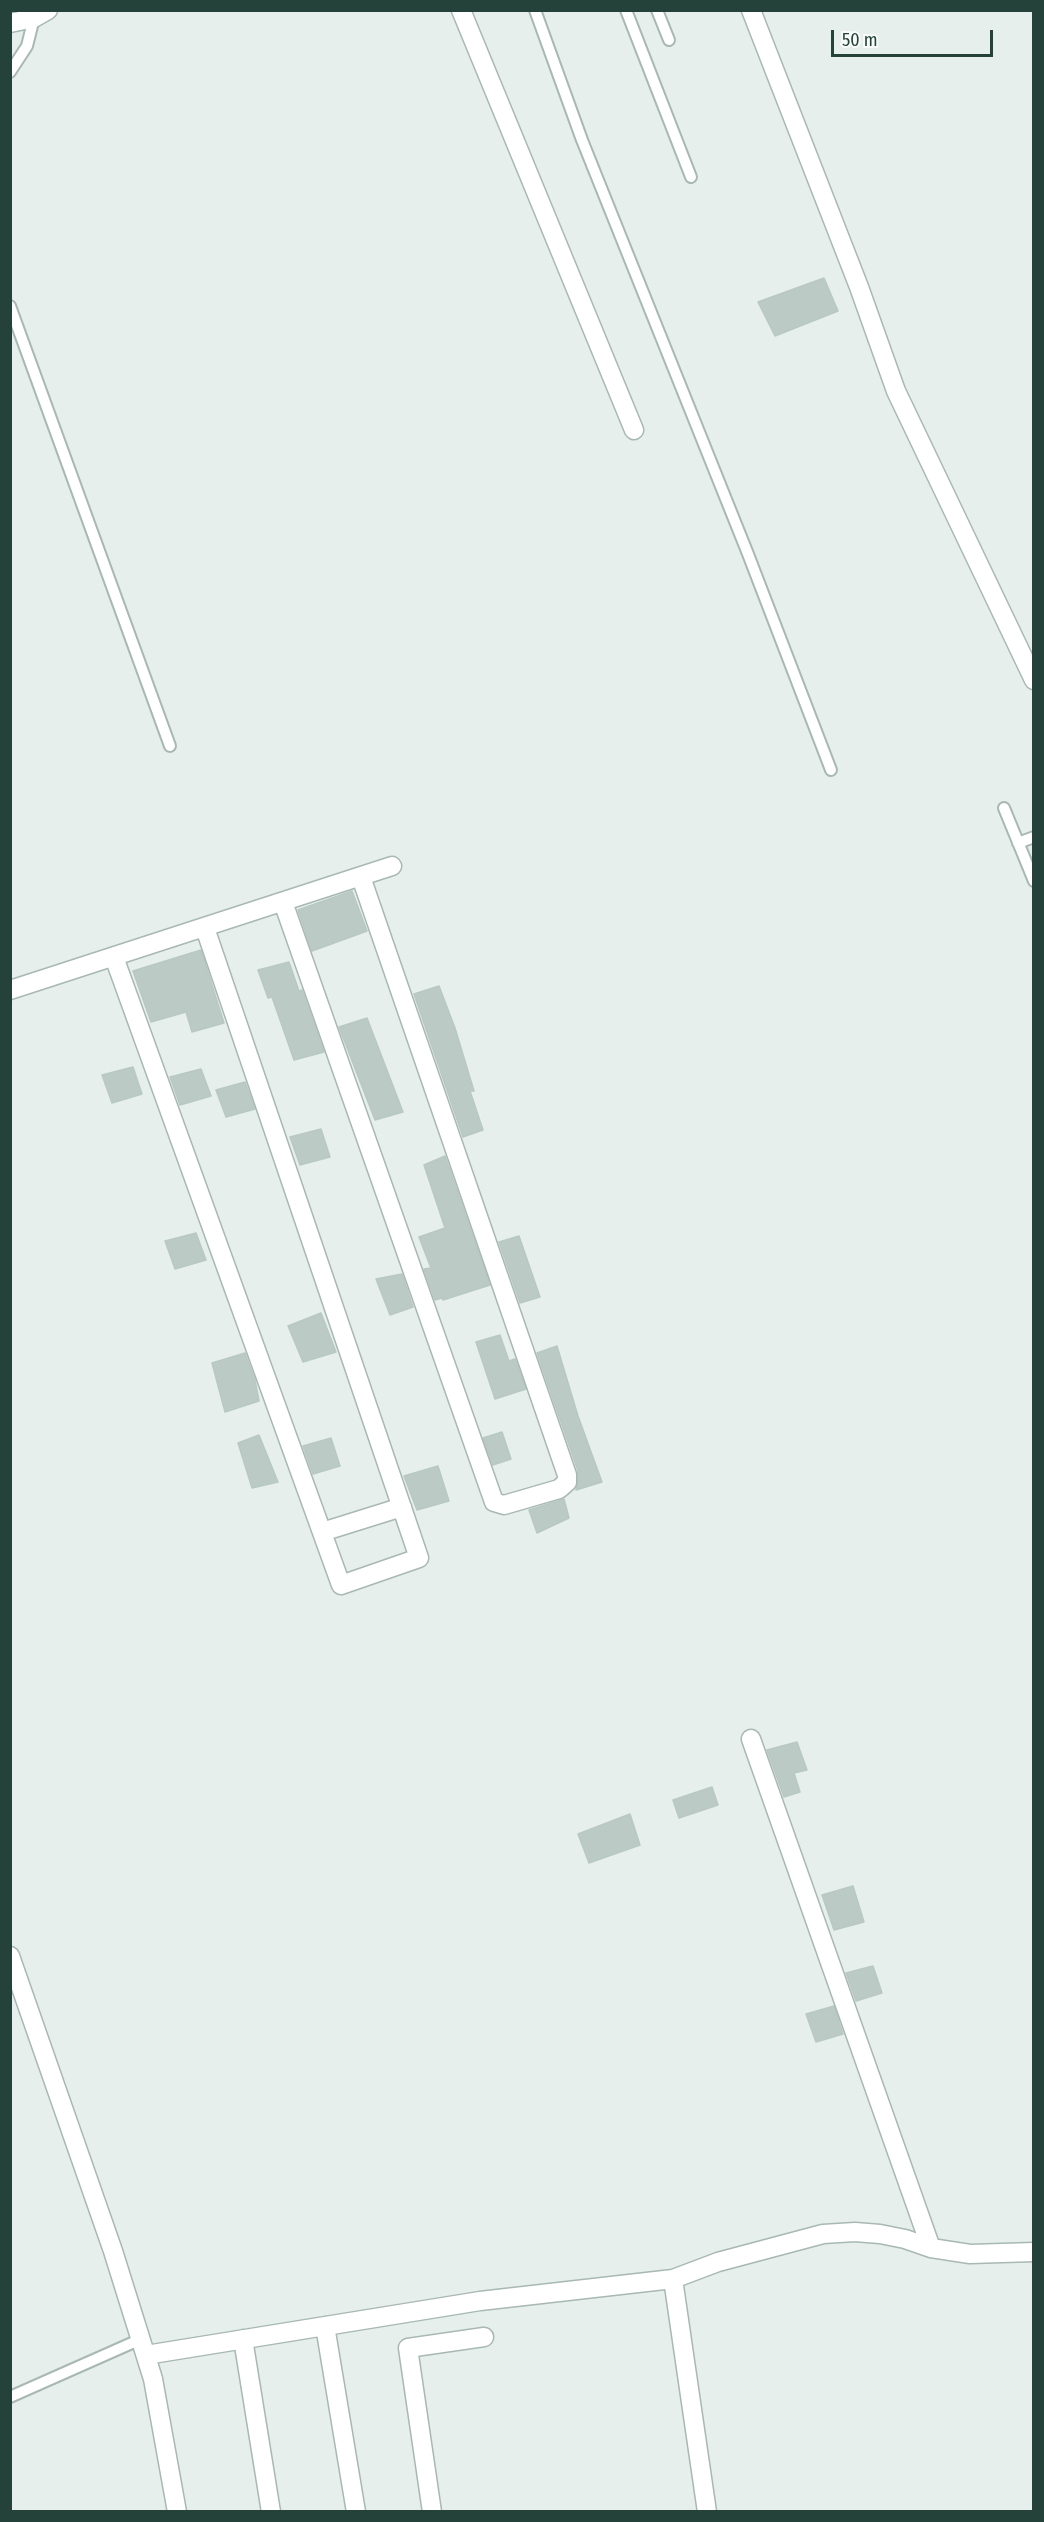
<!DOCTYPE html>
<style>
body{margin:0}
#map{position:relative;width:1044px;height:2522px;overflow:hidden;background:#e6efeb;font-family:"Fira Sans Condensed",sans-serif}
canvas{display:block}
.frame{position:absolute;inset:0;border:12px solid #24423a;pointer-events:none}
.scale{position:absolute;left:831px;top:30px;width:162px;height:27px;box-sizing:border-box;border:3px solid #24423a;border-top:0;padding-left:8px;font-size:18px;line-height:21px;white-space:nowrap;color:#24423a;-webkit-text-stroke:4px #f7fbf9;paint-order:stroke}
</style>
<div id="map">
<canvas width="1044" height="2522"></canvas>
<div class="frame"></div>
<div class="scale">50 m</div>
</div>
<script>
const ctx = document.querySelector('canvas').getContext('2d');
ctx.lineJoin = 'round';
function paint(path, color) { ctx.fillStyle = color; ctx.fill(path, 'evenodd'); }
const toPath = rows => new Path2D(rows.map(r => 'M' + r).join(''));
function trace(path, color, width, dash) { ctx.strokeStyle = color; ctx.lineWidth = width; ctx.lineCap = dash ? 'butt' : 'round'; ctx.setLineDash(dash || []); ctx.stroke(path); }
const building = toPath([
 [824,278,838,311,775,336,758,302,824,278],
 [352,891,367,931,312,951,298,910,352,891],
 [201,950,224,1023,192,1032,186,1012,151,1022,133,971,201,950],
 [289,962,299,991,302,990,324,1052,294,1060,272,997,268,998,258,970,289,962],
 [439,986,455,1028,474,1091,470,1091,483,1130,463,1137,414,994,439,986],
 [367,1018,403,1112,375,1120,339,1027,367,1018],
 [133,1067,142,1094,112,1103,102,1075,133,1067],
 [201,1069,211,1096,180,1105,170,1077,201,1069],
 [245,1082,255,1109,226,1117,216,1090,245,1082],
 [321,1129,330,1157,300,1165,290,1137,321,1129],
 [445,1156,490,1285,443,1300,442,1298,435,1300,424,1269,431,1268,419,1237,445,1228,424,1165,445,1156],
 [196,1233,206,1260,175,1269,165,1241,196,1233],
 [519,1236,540,1297,520,1303,499,1242,519,1236],
 [402,1274,413,1307,390,1315,376,1279,402,1274],
 [321,1313,336,1352,303,1362,288,1326,321,1313],
 [500,1335,509,1361,515,1359,526,1389,495,1399,476,1342,500,1335],
 [557,1346,578,1416,602,1482,576,1490,578,1471,537,1353,557,1346],
 [245,1353,255,1380,259,1401,225,1412,212,1363,245,1353],
 [502,1432,511,1459,493,1465,483,1438,502,1432],
 [259,1435,278,1482,252,1488,238,1443,259,1435],
 [331,1438,340,1466,313,1474,303,1446,331,1438],
 [438,1466,449,1501,417,1510,404,1476,438,1466],
 [564,1499,569,1518,537,1533,529,1510,564,1499],
 [797,1742,807,1770,794,1773,800,1792,784,1797,767,1750,797,1742],
 [712,1787,718,1805,679,1818,673,1800,712,1787],
 [630,1814,640,1845,589,1863,578,1834,630,1814],
 [853,1886,864,1922,834,1930,822,1895,853,1886],
 [873,1966,882,1993,856,2001,846,1973,873,1966],
 [834,2006,843,2034,816,2042,806,2014,834,2006]
]);
const lane = toPath([
 [535,10,582,140,748,554,831,770],
 [626,10,691,177],
 [657,10,669,40],
 [10,72,27,46,34,18],
 [10,306,170,746],
 [1004,808,1034,881],
 [1018,843,1034,837],
 [10,2397,141,2339]
]);
const street = toPath([
 [461,10,634,430],
 [751,10,859,287,896,391,1034,680],
 [10,23,34,18,48,10],
 [283,902,494,1502,504,1505,559,1489,567,1482,567,1475,361,877],
 [114,957,341,1585,419,1558,205,928],
 [10,990,392,866],
 [322,1532,402,1507],
 [751,1739,931,2248],
 [10,1956,113,2251,153,2379,177,2512],
 [673,2279,707,2512],
 [325,2326,356,2512],
 [243,2339,271,2512],
 [146,2355,480,2301,673,2279,718,2262,823,2234,855,2232,880,2234,905,2239,931,2248,970,2254,1034,2252],
 [432,2512,408,2348,484,2337]
]);
paint(building, '#bbcac4');
trace(building, '#b8c9c2', 1.5);
trace(lane, '#a8b8b2', 14);
trace(street, '#a8b8b2', 21);
trace(lane, '#fff', 10);
trace(street, '#fff', 18);
</script>
